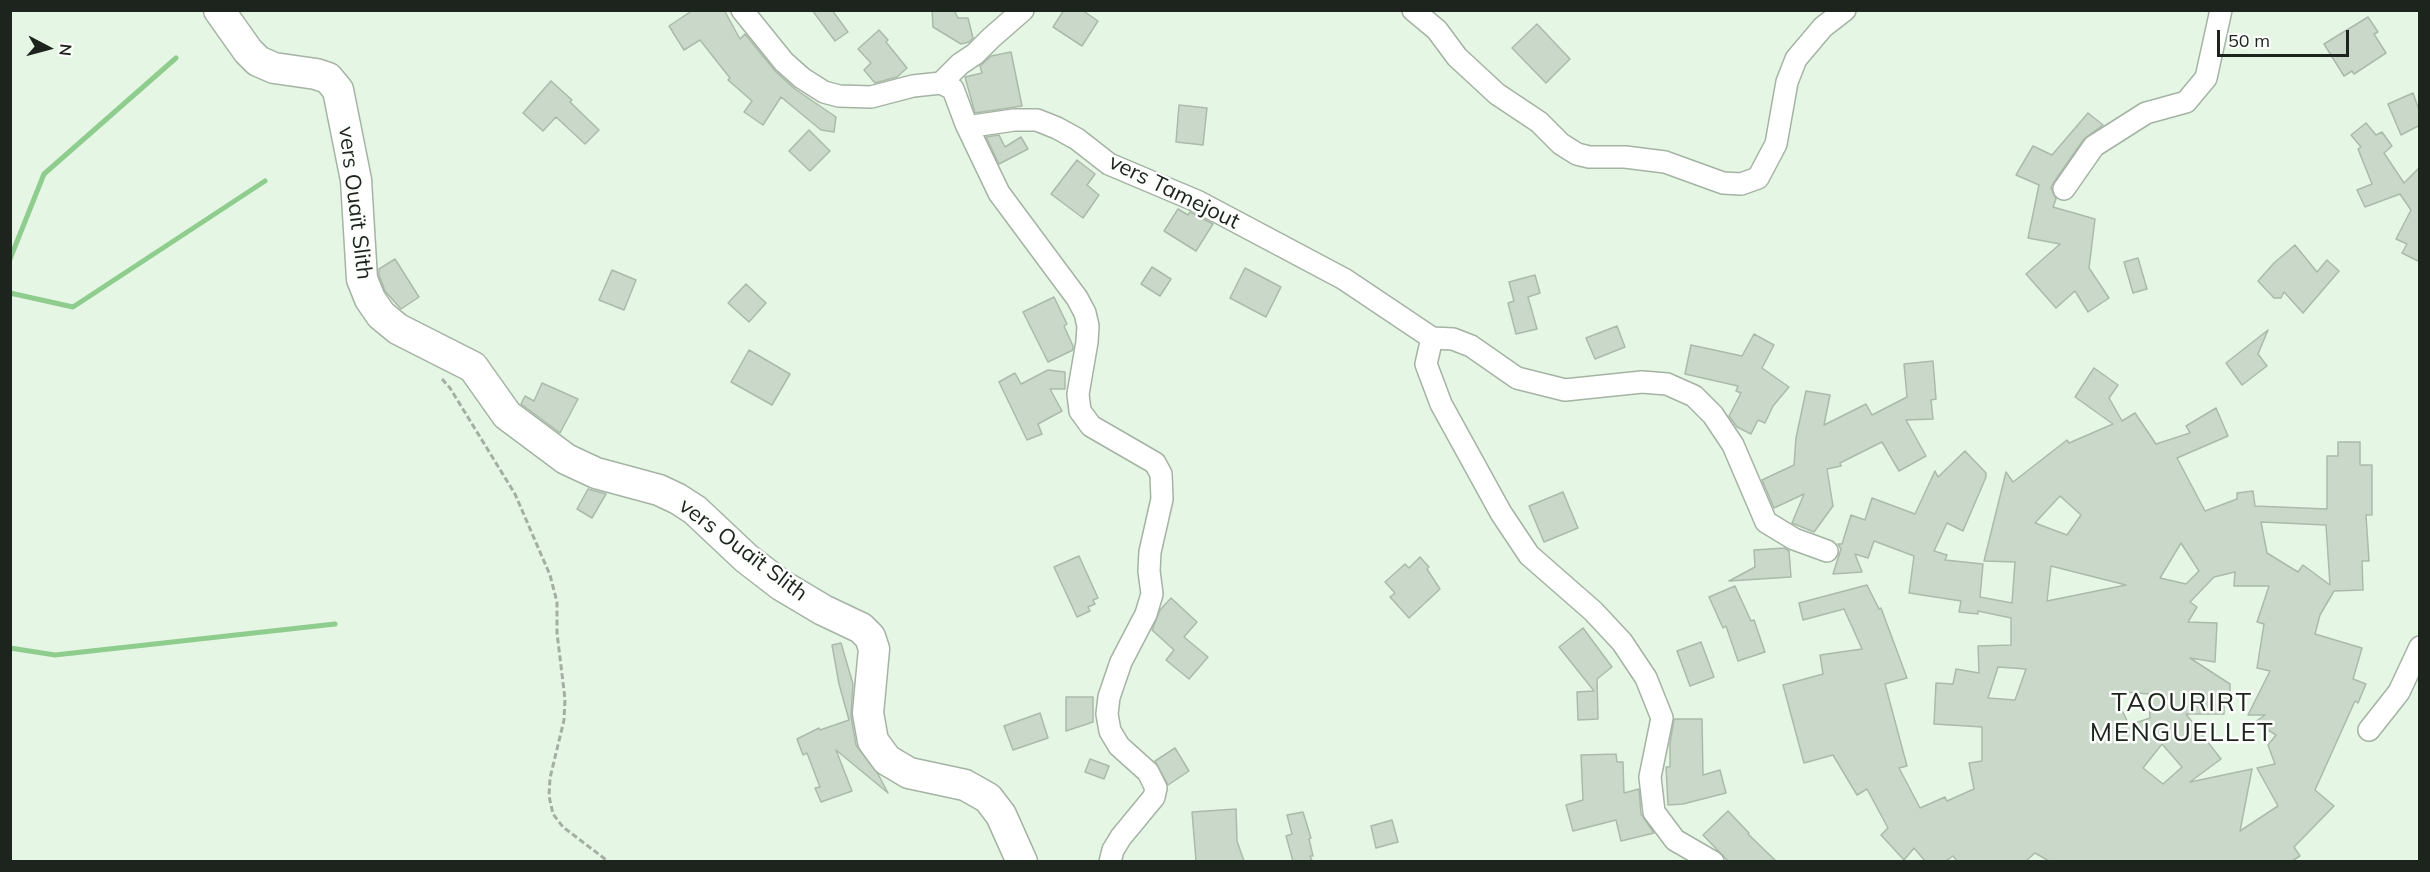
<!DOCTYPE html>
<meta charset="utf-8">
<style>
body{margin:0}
#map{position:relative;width:2430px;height:872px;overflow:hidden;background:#e6f6e5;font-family:Mulish,sans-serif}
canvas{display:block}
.frame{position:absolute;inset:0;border:12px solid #1d231d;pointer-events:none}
.north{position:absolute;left:18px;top:18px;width:60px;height:60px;-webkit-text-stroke:4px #fcfffc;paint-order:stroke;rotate:96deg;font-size:16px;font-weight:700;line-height:24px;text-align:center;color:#1d231d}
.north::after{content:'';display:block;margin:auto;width:21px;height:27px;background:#1d231d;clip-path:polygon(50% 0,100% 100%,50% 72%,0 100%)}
.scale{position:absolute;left:2217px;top:30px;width:132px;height:27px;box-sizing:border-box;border:3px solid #1d231d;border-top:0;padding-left:8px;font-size:18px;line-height:21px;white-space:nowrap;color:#1d231d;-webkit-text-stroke:4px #fcfffc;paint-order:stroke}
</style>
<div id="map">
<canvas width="2430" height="872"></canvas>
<div class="frame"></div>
<div class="north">N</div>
<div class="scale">50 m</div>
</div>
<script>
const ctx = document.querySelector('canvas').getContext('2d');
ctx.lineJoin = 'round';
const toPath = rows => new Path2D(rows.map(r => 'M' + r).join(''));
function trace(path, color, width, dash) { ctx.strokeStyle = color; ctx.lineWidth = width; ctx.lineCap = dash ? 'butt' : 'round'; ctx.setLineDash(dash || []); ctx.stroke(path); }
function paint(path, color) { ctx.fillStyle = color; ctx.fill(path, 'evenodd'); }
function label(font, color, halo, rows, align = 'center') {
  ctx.font = font + ' Mulish,sans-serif'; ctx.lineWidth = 5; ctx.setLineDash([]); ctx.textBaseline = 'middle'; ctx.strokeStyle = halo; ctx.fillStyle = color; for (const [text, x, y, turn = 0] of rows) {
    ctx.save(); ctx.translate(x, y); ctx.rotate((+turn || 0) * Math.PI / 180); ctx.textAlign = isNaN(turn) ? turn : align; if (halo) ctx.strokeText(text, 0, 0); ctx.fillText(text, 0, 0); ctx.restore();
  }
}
const stream = toPath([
 [10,259,44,174,176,58],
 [10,293,73,307,265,181],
 [10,648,55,655,335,624]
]);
const building = toPath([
 [693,10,724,10,740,39,745,34,776,72,795,89,836,117,834,132,821,130,781,97,763,125,744,112,752,101,728,80,730,78,700,40,684,50,669,26,693,10],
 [812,10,832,10,848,32,835,41,812,10],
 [932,10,954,10,958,18,968,18,973,38,969,42,961,44,933,27,932,10],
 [1064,10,1082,10,1098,21,1082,46,1053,27,1064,10],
 [2368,17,2378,32,2374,34,2386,53,2354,74,2352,71,2344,76,2324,44,2368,17],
 [1537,24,1570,59,1546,83,1512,48,1537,24],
 [879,30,888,40,886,42,907,68,897,77,875,83,864,70,871,63,858,49,879,30],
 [1011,52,1022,106,975,113,965,77,982,73,980,66,991,56,1011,52],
 [551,81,572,100,570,102,599,130,585,144,556,117,543,131,523,113,551,81],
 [2413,93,2420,113,2420,125,2401,135,2388,104,2413,93],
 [1179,105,1207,108,1203,145,1176,142,1179,105],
 [2088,113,2103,125,2084,139,2054,182,2051,188,2056,199,2053,207,2095,219,2089,268,2109,298,2088,312,2075,291,2056,308,2026,274,2060,244,2028,238,2039,185,2016,175,2033,146,2052,155,2088,113],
 [2366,123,2376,135,2382,132,2392,146,2384,153,2404,183,2420,167,2420,262,2402,253,2407,244,2396,239,2411,210,2400,194,2365,207,2357,190,2372,184,2358,149,2361,147,2351,135,2366,123],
 [809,130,830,151,810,171,789,151,809,130],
 [999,135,1005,147,1021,137,1028,149,999,164,986,137,999,135],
 [1077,160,1095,174,1087,185,1099,195,1083,218,1051,194,1077,160],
 [1178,209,1188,215,1190,212,1194,214,1213,224,1196,251,1164,231,1178,209],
 [2295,245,2317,272,2327,260,2339,271,2303,313,2284,292,2281,298,2274,298,2258,281,2274,263,2295,245],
 [2138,258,2147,289,2133,293,2124,262,2138,258],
 [395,259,419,297,401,309,385,291,379,275,379,269,395,259],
 [1152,267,1171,279,1160,296,1141,284,1152,267],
 [1245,268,1281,287,1266,317,1230,298,1245,268],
 [612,270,636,280,624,310,599,300,612,270],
 [1535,275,1540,293,1528,297,1537,329,1516,334,1508,303,1514,301,1509,282,1535,275],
 [746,284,766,303,749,322,728,303,746,284],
 [1054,297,1067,324,1064,326,1073,346,1073,350,1048,362,1023,312,1054,297],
 [1617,326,1625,347,1595,359,1586,338,1617,326],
 [2268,330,2258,354,2267,366,2242,385,2226,363,2268,330],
 [1754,334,1774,345,1762,368,1789,387,1773,406,1765,423,1758,420,1751,434,1737,427,1729,416,1741,393,1736,391,1738,386,1685,374,1691,345,1742,356,1754,334],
 [749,350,790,374,772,405,731,382,749,350],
 [1933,361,1936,399,1931,400,1933,419,1906,420,1926,456,1899,471,1882,442,1840,463,1841,466,1827,469,1833,506,1814,532,1792,523,1804,494,1774,508,1762,480,1794,465,1796,438,1806,391,1830,395,1824,425,1866,404,1872,415,1907,397,1904,364,1933,361],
 [2094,368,2118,385,2109,398,2122,421,2135,413,2156,444,2190,433,2186,426,2216,408,2228,436,2177,458,2205,511,2237,499,2237,493,2253,491,2255,506,2327,509,2327,456,2338,456,2338,442,2360,442,2360,465,2372,465,2372,515,2366,515,2369,561,2362,561,2363,590,2334,591,2320,615,2315,634,2362,648,2353,679,2366,684,2358,703,2355,701,2315,790,2334,806,2294,847,2300,856,2292,861,2049,861,2035,853,2026,861,1957,861,1953,856,1946,861,1925,861,1914,848,1904,860,1881,835,1888,828,1867,789,1857,795,1833,755,1804,763,1783,685,1823,674,1820,655,1862,649,1844,609,1803,620,1799,603,1867,585,1879,609,1881,608,1907,678,1885,684,1907,766,1899,768,1920,808,1945,797,1947,801,1974,789,1969,763,1982,761,1982,727,1934,724,1936,683,1953,684,1956,669,1979,673,1978,646,2011,645,2011,618,1978,611,1978,614,1959,612,1961,601,1909,593,1914,556,1874,541,1868,558,1855,554,1862,572,1833,574,1841,549,1838,544,1842,544,1851,515,1865,520,1872,498,1915,514,1935,471,1938,477,1965,451,1986,473,1986,477,1963,531,1947,523,1934,551,1947,555,1945,560,1983,564,1980,597,2012,603,2015,562,1984,561,2006,472,2013,482,2067,440,2069,443,2113,424,2075,397,2094,368],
 [2060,496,2081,515,2067,535,2035,523,2060,496],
 [2261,522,2326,525,2330,585,2303,565,2298,572,2267,553,2261,522],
 [2181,543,2199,571,2186,584,2160,578,2181,543],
 [2051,566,2126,585,2047,601,2051,566],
 [2235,572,2234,586,2269,586,2257,622,2264,624,2257,668,2270,671,2248,715,2265,715,2255,722,2276,735,2268,745,2275,764,2257,768,2278,806,2240,831,2252,769,2190,782,2221,759,2186,714,2224,714,2224,703,2230,707,2230,684,2190,658,2215,662,2217,623,2188,622,2197,607,2190,602,2214,577,2235,572],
 [1998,667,2026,669,2015,700,1988,698,1998,667],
 [2113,691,2149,694,2150,718,2129,725,2113,691],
 [2162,744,2182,767,2163,784,2143,768,2162,744],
 [1048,370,1065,372,1065,389,1050,389,1062,411,1038,424,1042,434,1027,440,999,382,1015,373,1021,384,1048,370],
 [542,383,578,399,560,433,521,404,525,396,534,401,542,383],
 [588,489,606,494,592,518,577,509,588,489],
 [1563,492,1578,528,1544,542,1529,506,1563,492],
 [1784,548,1789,551,1791,577,1729,581,1755,567,1754,550,1784,548],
 [1079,556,1098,598,1093,600,1095,604,1088,607,1090,611,1077,617,1054,567,1079,556],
 [1420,557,1429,567,1427,569,1440,589,1409,618,1390,597,1395,593,1385,582,1405,564,1409,568,1420,557],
 [1735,586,1751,621,1754,620,1765,652,1738,661,1726,626,1723,628,1709,597,1735,586],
 [1171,598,1197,622,1184,637,1208,657,1189,679,1166,660,1174,650,1152,630,1160,610,1171,598],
 [1583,628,1612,667,1597,679,1598,719,1578,720,1577,692,1594,691,1559,647,1583,628],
 [1701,642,1714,677,1690,686,1677,651,1701,642],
 [841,643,853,684,851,716,856,745,878,774,888,793,836,750,852,791,821,802,815,788,820,787,807,753,803,755,797,739,819,728,820,730,849,720,839,684,832,645,841,643],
 [1066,697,1093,697,1093,722,1066,731,1066,697],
 [1040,713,1048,738,1013,750,1004,726,1040,713],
 [1674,719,1702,719,1703,775,1720,770,1726,793,1683,804,1668,805,1666,767,1670,767,1670,743,1674,719],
 [1175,748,1189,771,1168,785,1155,761,1175,748],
 [1616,754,1617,762,1623,762,1624,793,1639,789,1641,814,1654,833,1621,841,1616,820,1573,831,1566,805,1583,800,1581,755,1616,754],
 [1090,759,1109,766,1104,779,1085,772,1090,759],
 [1236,809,1237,841,1244,861,1196,861,1192,812,1236,809],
 [1728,811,1749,833,1748,834,1776,861,1728,861,1703,835,1728,811],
 [1303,812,1311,838,1309,839,1313,856,1310,856,1312,861,1293,861,1286,836,1292,834,1287,815,1303,812],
 [1392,820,1398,842,1376,848,1371,826,1392,820]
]);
const path = toPath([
 [442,379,450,388,515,494,550,575,557,602,557,633,565,699,564,720,550,778,549,796,553,814,563,827,609,862]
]);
const street = toPath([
 [742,10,784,62,802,78,824,92,839,96,871,97,913,86,941,83,953,89,966,124,973,126,1014,120,1037,120,1057,128,1077,139,1109,164,1199,202,1344,279,1432,338],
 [1413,10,1437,30,1457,57,1497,94,1539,122,1561,144,1577,154,1589,157,1625,157,1665,162,1723,183,1741,184,1758,178,1776,144,1787,82,1796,59,1823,27,1845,10],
 [941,83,960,64,975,54,991,38,1023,10],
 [966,124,999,193,1077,298,1085,313,1088,326,1087,342,1078,394,1080,411,1091,426,1155,463,1161,474,1162,499,1150,552,1149,571,1152,594,1146,614,1121,662,1109,697,1107,714,1110,731,1119,746,1148,772,1156,788,1154,797,1121,837,1113,850,1110,862],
 [2064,189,2094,146,2146,113,2186,102,2206,78,2221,10],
 [1432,338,1426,364,1441,404,1501,513,1529,555,1593,611,1622,642,1646,678,1662,718,1650,777,1654,812,1675,840,1713,862],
 [1432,338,1453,339,1471,346,1517,378,1565,390,1642,382,1667,384,1694,396,1713,415,1733,445,1766,522,1794,539,1827,551],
 [2369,730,2399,692,2420,647]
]);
const secondary = toPath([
 [219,10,248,51,258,61,274,68,316,74,328,78,338,90,356,180,362,279,370,299,381,315,398,329,473,367,507,415,566,459,596,473,659,490,678,499,695,510,746,558,781,585,823,610,861,628,870,637,874,649,868,713,873,741,887,760,909,773,965,785,988,798,1001,815,1022,862]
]);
const streetNames = [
 ["vers Tamejout",1174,192,26],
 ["vers Ouaït Slith",355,203,83],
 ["vers Ouaït Slith",743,550,37]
];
const quarterNames = [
 ["TAOURIRT",2182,703],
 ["MENGUELLET",2182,733]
];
trace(stream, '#8fcd8e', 5);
paint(building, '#c9d8c8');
trace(building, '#abbaaa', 1.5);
trace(street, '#a4b3a3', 24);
trace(secondary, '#a4b3a3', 33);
trace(path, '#a3afa2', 3, [6, 3]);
trace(street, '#fff', 21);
trace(secondary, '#fff', 30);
label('22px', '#1d231d', '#fcfffc', streetNames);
ctx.letterSpacing = '1.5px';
label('26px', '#1d231d', '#fcfffc', quarterNames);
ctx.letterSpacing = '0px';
</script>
